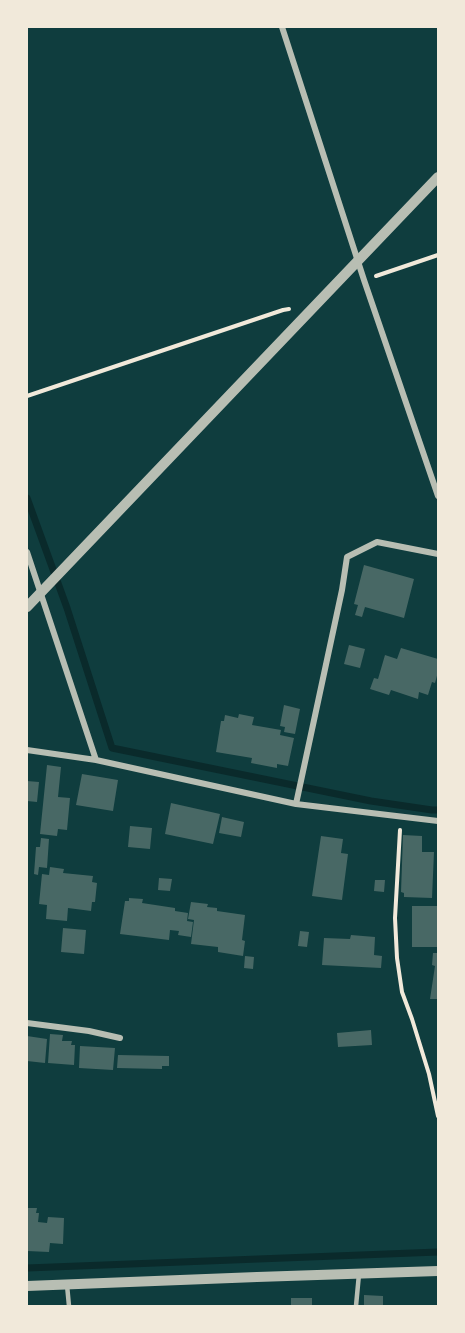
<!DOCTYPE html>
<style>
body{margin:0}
#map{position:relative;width:465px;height:1333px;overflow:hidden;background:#0f3d3e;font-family:Signika,sans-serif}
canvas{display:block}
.frame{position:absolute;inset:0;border:28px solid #f1e9da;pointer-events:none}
</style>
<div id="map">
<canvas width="465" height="1333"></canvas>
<div class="frame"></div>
</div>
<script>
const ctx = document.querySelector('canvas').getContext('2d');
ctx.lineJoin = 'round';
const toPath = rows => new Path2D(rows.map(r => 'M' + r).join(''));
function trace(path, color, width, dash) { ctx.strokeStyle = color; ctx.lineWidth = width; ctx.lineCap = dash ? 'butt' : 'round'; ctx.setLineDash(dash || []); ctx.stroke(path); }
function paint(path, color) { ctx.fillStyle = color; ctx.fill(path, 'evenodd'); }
const stream = toPath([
 [27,498,67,608,112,748,371,801,432,810,438,810],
 [27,1268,438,1252]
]);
const building = toPath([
 [364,565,414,579,404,618,365,607,362,617,355,615,358,605,354,604],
 [349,645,365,649,360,668,344,664],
 [401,648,438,659,438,672,435,683,432,682,428,695,419,692,418,699,391,690,389,695,370,689,374,678,378,679,385,655,397,659],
 [284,705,300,709,295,734,284,732,285,727,280,726],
 [239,714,254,717,252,725,281,730,280,735,294,738,288,766,277,764,277,768,251,763,252,758,216,752,221,721,224,721,225,715,238,718],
 [47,765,61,767,58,797,70,798,67,830,58,829,57,836,40,834],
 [82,774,118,780,113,811,76,805],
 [27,781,39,782,37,802,27,801],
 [171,803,220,814,213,844,165,834],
 [222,817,244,822,241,837,219,833],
 [130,826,152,828,150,849,128,847],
 [403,835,422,836,422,852,434,852,432,898,404,897,404,893,401,892],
 [321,836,343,839,341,853,348,854,342,900,312,896],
 [41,838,49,839,47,868,39,867,38,875,34,874,36,847,40,847],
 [50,867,64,869,63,873,93,876,92,882,97,883,95,902,92,902,91,911,68,908,67,921,46,919,47,905,39,904,42,874,49,875],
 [159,878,172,879,170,891,158,890],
 [375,880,385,880,384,892,374,891],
 [129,898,143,899,142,903,175,908,175,911,188,913,187,921,193,922,191,937,178,935,179,931,170,930,169,940,120,934,125,901,129,901],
 [191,902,208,904,207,907,217,908,217,911,245,915,242,940,245,941,243,956,218,952,218,947,191,944,194,920,188,919],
 [412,906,438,906,438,947,412,947],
 [63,928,86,930,84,954,61,952],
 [300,931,309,932,307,947,298,946],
 [351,935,375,937,374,955,382,956,381,968,322,965,324,938,350,939],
 [433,953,438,953,438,999,430,999,435,966,432,965],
 [245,956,254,957,253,969,244,968],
 [371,1030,372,1045,338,1047,337,1033],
 [50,1034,63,1035,62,1041,72,1041,71,1045,75,1045,74,1065,48,1063],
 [27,1036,47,1039,45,1063,27,1061],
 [80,1046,115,1048,113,1070,79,1068],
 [118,1055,169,1056,169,1066,162,1066,162,1069,117,1068],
 [27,1208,37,1208,36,1213,39,1213,38,1222,47,1223,48,1217,64,1218,63,1244,50,1243,49,1252,27,1251],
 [364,1295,383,1296,383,1306,364,1306],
 [291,1298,312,1298,312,1306,291,1306]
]);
const path = toPath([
 [376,276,438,255],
 [27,396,283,310,289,309],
 [400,830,395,918,397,958,402,992,412,1019,429,1074,438,1116]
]);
const service = toPath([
 [67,1285,69,1306],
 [356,1306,359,1274]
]);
const minor = toPath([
 [282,27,364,280,438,496],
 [27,552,96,760],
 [27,750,96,760,296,804,438,821],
 [296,804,342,590,347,557,377,542,438,554],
 [27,1023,89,1031,120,1038]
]);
const tertiary = toPath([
 [27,607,438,177],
 [27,1286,257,1277,438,1271]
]);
trace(stream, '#0a2a2b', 7);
paint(building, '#486865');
trace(path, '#f1e9da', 4);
trace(service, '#b8beb3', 4.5);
trace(minor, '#b8beb3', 6);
trace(tertiary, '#b8beb3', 10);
</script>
